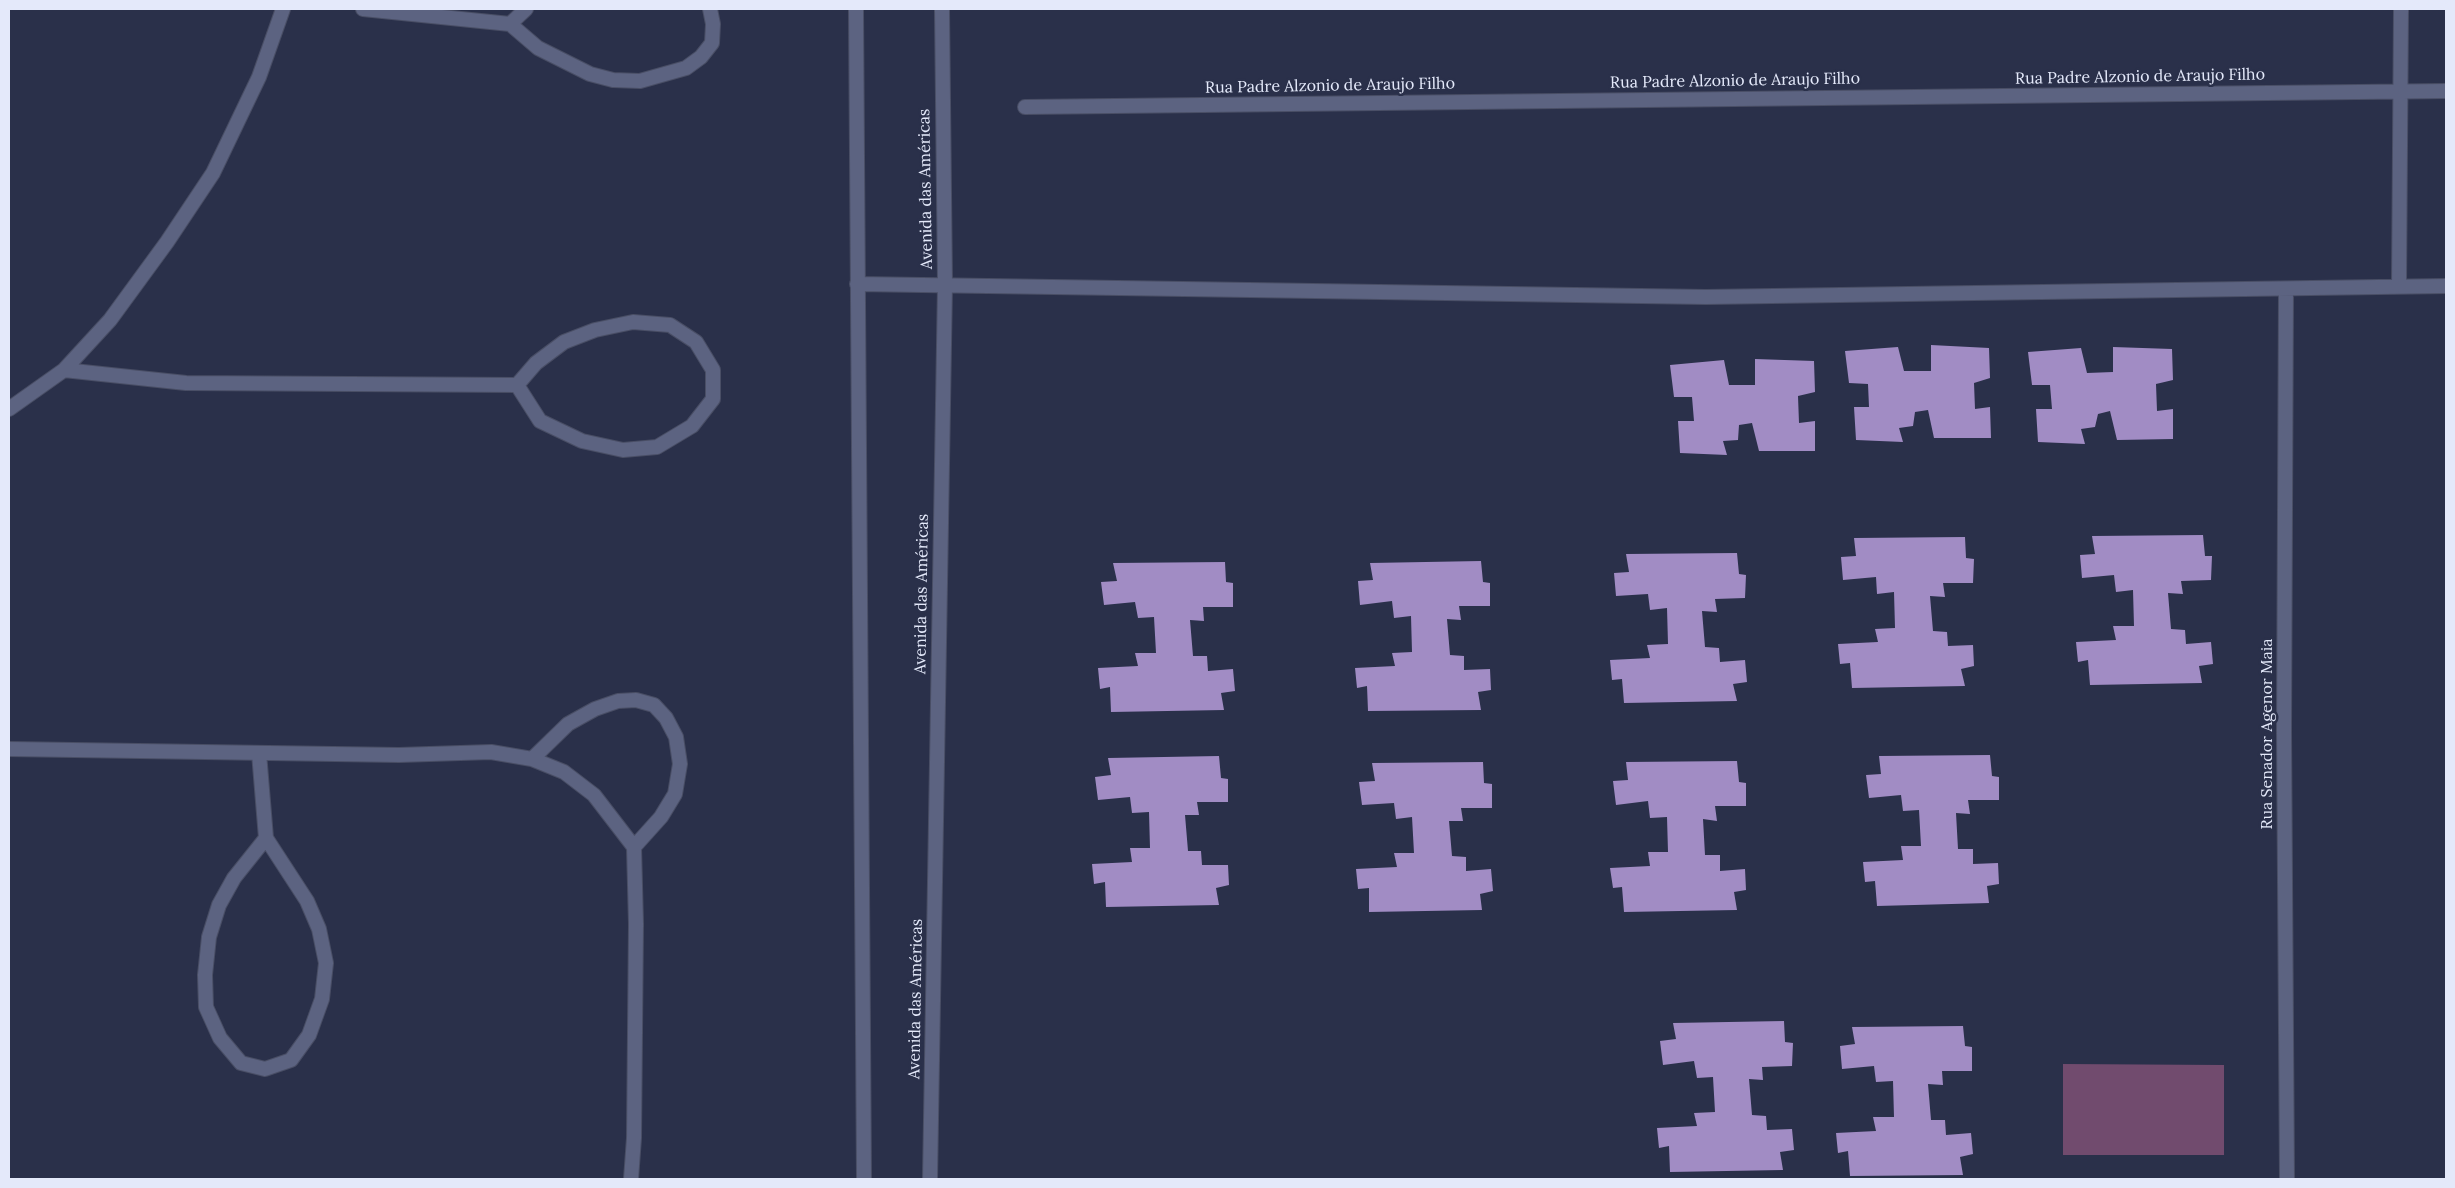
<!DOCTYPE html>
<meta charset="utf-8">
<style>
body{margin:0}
#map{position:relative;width:2455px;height:1188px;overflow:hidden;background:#2a304a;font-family:Lora,serif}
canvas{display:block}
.frame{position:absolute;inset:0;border:10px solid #e4e9fa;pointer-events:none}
</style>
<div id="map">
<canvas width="2455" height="1188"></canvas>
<div class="frame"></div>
</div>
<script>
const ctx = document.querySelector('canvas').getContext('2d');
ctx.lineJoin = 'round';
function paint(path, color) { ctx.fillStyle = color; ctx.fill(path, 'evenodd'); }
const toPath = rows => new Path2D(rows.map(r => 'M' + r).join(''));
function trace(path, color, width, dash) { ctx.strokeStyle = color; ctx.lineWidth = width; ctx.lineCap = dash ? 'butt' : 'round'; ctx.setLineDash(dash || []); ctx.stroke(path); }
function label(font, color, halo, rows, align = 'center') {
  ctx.font = font + ' Lora,serif'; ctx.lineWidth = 5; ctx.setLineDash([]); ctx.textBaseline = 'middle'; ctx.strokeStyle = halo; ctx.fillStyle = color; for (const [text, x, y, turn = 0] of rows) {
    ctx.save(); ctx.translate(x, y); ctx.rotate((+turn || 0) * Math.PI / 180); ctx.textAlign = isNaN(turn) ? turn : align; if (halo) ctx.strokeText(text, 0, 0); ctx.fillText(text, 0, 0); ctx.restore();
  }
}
const green = toPath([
 [2063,1064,2224,1065,2224,1155,2063,1155]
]);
const building = toPath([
 [1931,345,1989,348,1990,378,1974,383,1975,409,1990,407,1991,438,1934,438,1928,410,1915,412,1913,426,1899,428,1903,442,1856,440,1854,407,1869,407,1868,384,1849,383,1845,351,1898,347,1904,371,1931,371],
 [2113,347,2172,349,2173,380,2156,384,2157,411,2173,409,2173,439,2117,440,2110,411,2098,414,2095,427,2081,429,2085,444,2038,442,2036,409,2052,409,2050,385,2032,385,2028,352,2081,348,2087,373,2113,372],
 [1755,359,1814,361,1815,392,1798,396,1799,423,1815,421,1815,451,1759,451,1752,423,1739,425,1738,440,1723,441,1727,455,1680,453,1678,421,1694,421,1692,397,1674,397,1670,365,1724,360,1729,385,1755,385],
 [2203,535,2205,556,2212,556,2211,580,2181,581,2183,594,2168,593,2171,629,2185,630,2186,644,2211,642,2213,664,2199,666,2202,683,2090,685,2088,660,2078,662,2076,642,2116,640,2113,626,2134,626,2133,590,2116,592,2114,575,2082,578,2080,555,2095,554,2092,536],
 [1965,537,1966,558,1974,559,1973,583,1943,583,1945,597,1930,596,1933,631,1947,632,1948,646,1973,645,1974,666,1961,669,1965,686,1852,688,1850,663,1840,664,1838,644,1878,642,1875,629,1895,628,1894,592,1877,594,1876,577,1843,580,1841,557,1856,556,1854,538],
 [1737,553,1739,574,1746,575,1745,598,1715,599,1717,612,1702,611,1705,647,1719,648,1720,662,1745,660,1747,682,1733,684,1737,701,1624,703,1622,679,1612,680,1610,660,1650,658,1647,645,1668,644,1667,608,1650,610,1648,594,1616,596,1614,573,1629,572,1626,554],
 [1481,561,1483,582,1490,583,1490,606,1459,606,1461,620,1447,619,1450,655,1464,656,1464,670,1490,669,1491,690,1478,692,1481,710,1368,711,1367,686,1357,688,1355,668,1395,666,1392,653,1412,652,1411,616,1394,618,1392,601,1360,605,1358,581,1373,580,1370,563],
 [1225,562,1226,582,1233,583,1233,607,1203,607,1204,621,1190,620,1193,656,1207,656,1208,671,1233,669,1235,691,1221,693,1224,710,1111,712,1110,687,1100,689,1098,668,1138,666,1135,653,1156,653,1154,617,1138,618,1135,602,1104,605,1101,582,1117,581,1113,563],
 [1990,755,1992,776,1999,777,1999,800,1968,800,1970,814,1956,813,1958,849,1973,849,1973,864,1998,863,1999,884,1987,886,1989,903,1877,906,1875,881,1865,882,1863,862,1903,860,1901,846,1921,846,1919,810,1903,811,1901,795,1869,798,1866,775,1881,774,1879,756],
 [1219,756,1221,778,1228,779,1228,802,1197,802,1199,815,1185,815,1188,851,1201,851,1202,865,1228,865,1229,885,1216,888,1219,905,1106,907,1105,882,1094,884,1092,864,1132,862,1130,848,1150,848,1149,812,1132,813,1130,797,1098,800,1095,777,1111,775,1108,758],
 [1737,761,1739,782,1746,783,1746,806,1715,806,1717,821,1703,819,1705,855,1720,855,1720,871,1745,869,1746,890,1734,892,1737,910,1624,912,1622,887,1613,888,1610,868,1650,866,1648,852,1668,852,1667,817,1650,818,1648,801,1616,805,1613,781,1628,780,1626,762],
 [1483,762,1484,783,1492,784,1492,808,1461,808,1463,821,1449,821,1452,856,1466,857,1466,871,1491,869,1493,891,1480,894,1482,910,1369,912,1369,888,1358,889,1356,869,1397,867,1394,853,1414,853,1412,817,1396,819,1394,803,1362,805,1359,782,1375,781,1372,763],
 [1784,1021,1785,1042,1793,1043,1792,1066,1762,1067,1763,1080,1749,1079,1752,1115,1766,1116,1767,1130,1792,1129,1794,1150,1780,1152,1783,1170,1670,1172,1669,1146,1659,1148,1657,1128,1697,1126,1694,1113,1715,1112,1713,1077,1697,1078,1694,1061,1663,1065,1660,1041,1676,1039,1673,1023],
 [1963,1026,1965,1046,1972,1047,1972,1071,1942,1071,1943,1085,1928,1084,1931,1120,1945,1120,1946,1135,1971,1133,1973,1154,1960,1157,1963,1175,1850,1176,1848,1151,1838,1153,1836,1133,1876,1131,1873,1117,1894,1117,1893,1081,1876,1082,1874,1066,1842,1069,1840,1046,1855,1044,1852,1027]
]);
const minor = toPath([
 [363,9,510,24,538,48,590,74,613,80,640,81,686,68,701,57,712,43,713,24,710,9],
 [856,9,864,1179],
 [510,24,526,9],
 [1025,107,2446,91],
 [857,284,1706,297,2446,286],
 [2399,286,2401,9],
 [2286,290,2284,730,2287,1179],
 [64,370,186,383,517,385,536,363,564,342,595,330,633,322,670,325,696,342,713,370,713,399,692,426,657,447,623,450,582,441,540,421,517,385],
 [9,409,64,370,110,320,167,242,213,173,259,77,283,9],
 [9,749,399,755,491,752,532,759,564,772,594,795,634,847,636,924,634,1138,631,1179],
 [259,753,266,838,307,901,319,929,326,963,322,999,309,1035,291,1060,265,1069,241,1063,220,1038,206,1007,205,975,209,937,219,905,234,878,266,838],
 [532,759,568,724,595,709,618,701,636,700,654,705,666,718,676,737,680,764,675,794,661,817,634,847],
 [930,1179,945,285,942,9]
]);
const streetNames = [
 ["Rua Padre Alzonio de Araujo Filho",2140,77,-1],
 ["Rua Padre Alzonio de Araujo Filho",1735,81,-1],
 ["Rua Padre Alzonio de Araujo Filho",1330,86,-1],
 ["Avenida das Américas",926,189,-91],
 ["Avenida das Américas",922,594,-89],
 ["Rua Senador Agenor Maia",2267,734,-90],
 ["Avenida das Américas",916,999,-89]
];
paint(green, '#714b6e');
paint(building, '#a18cc4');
trace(minor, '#494e65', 16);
trace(minor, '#5c6381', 14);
label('16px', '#e4e9fa', '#2a304a', streetNames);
</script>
